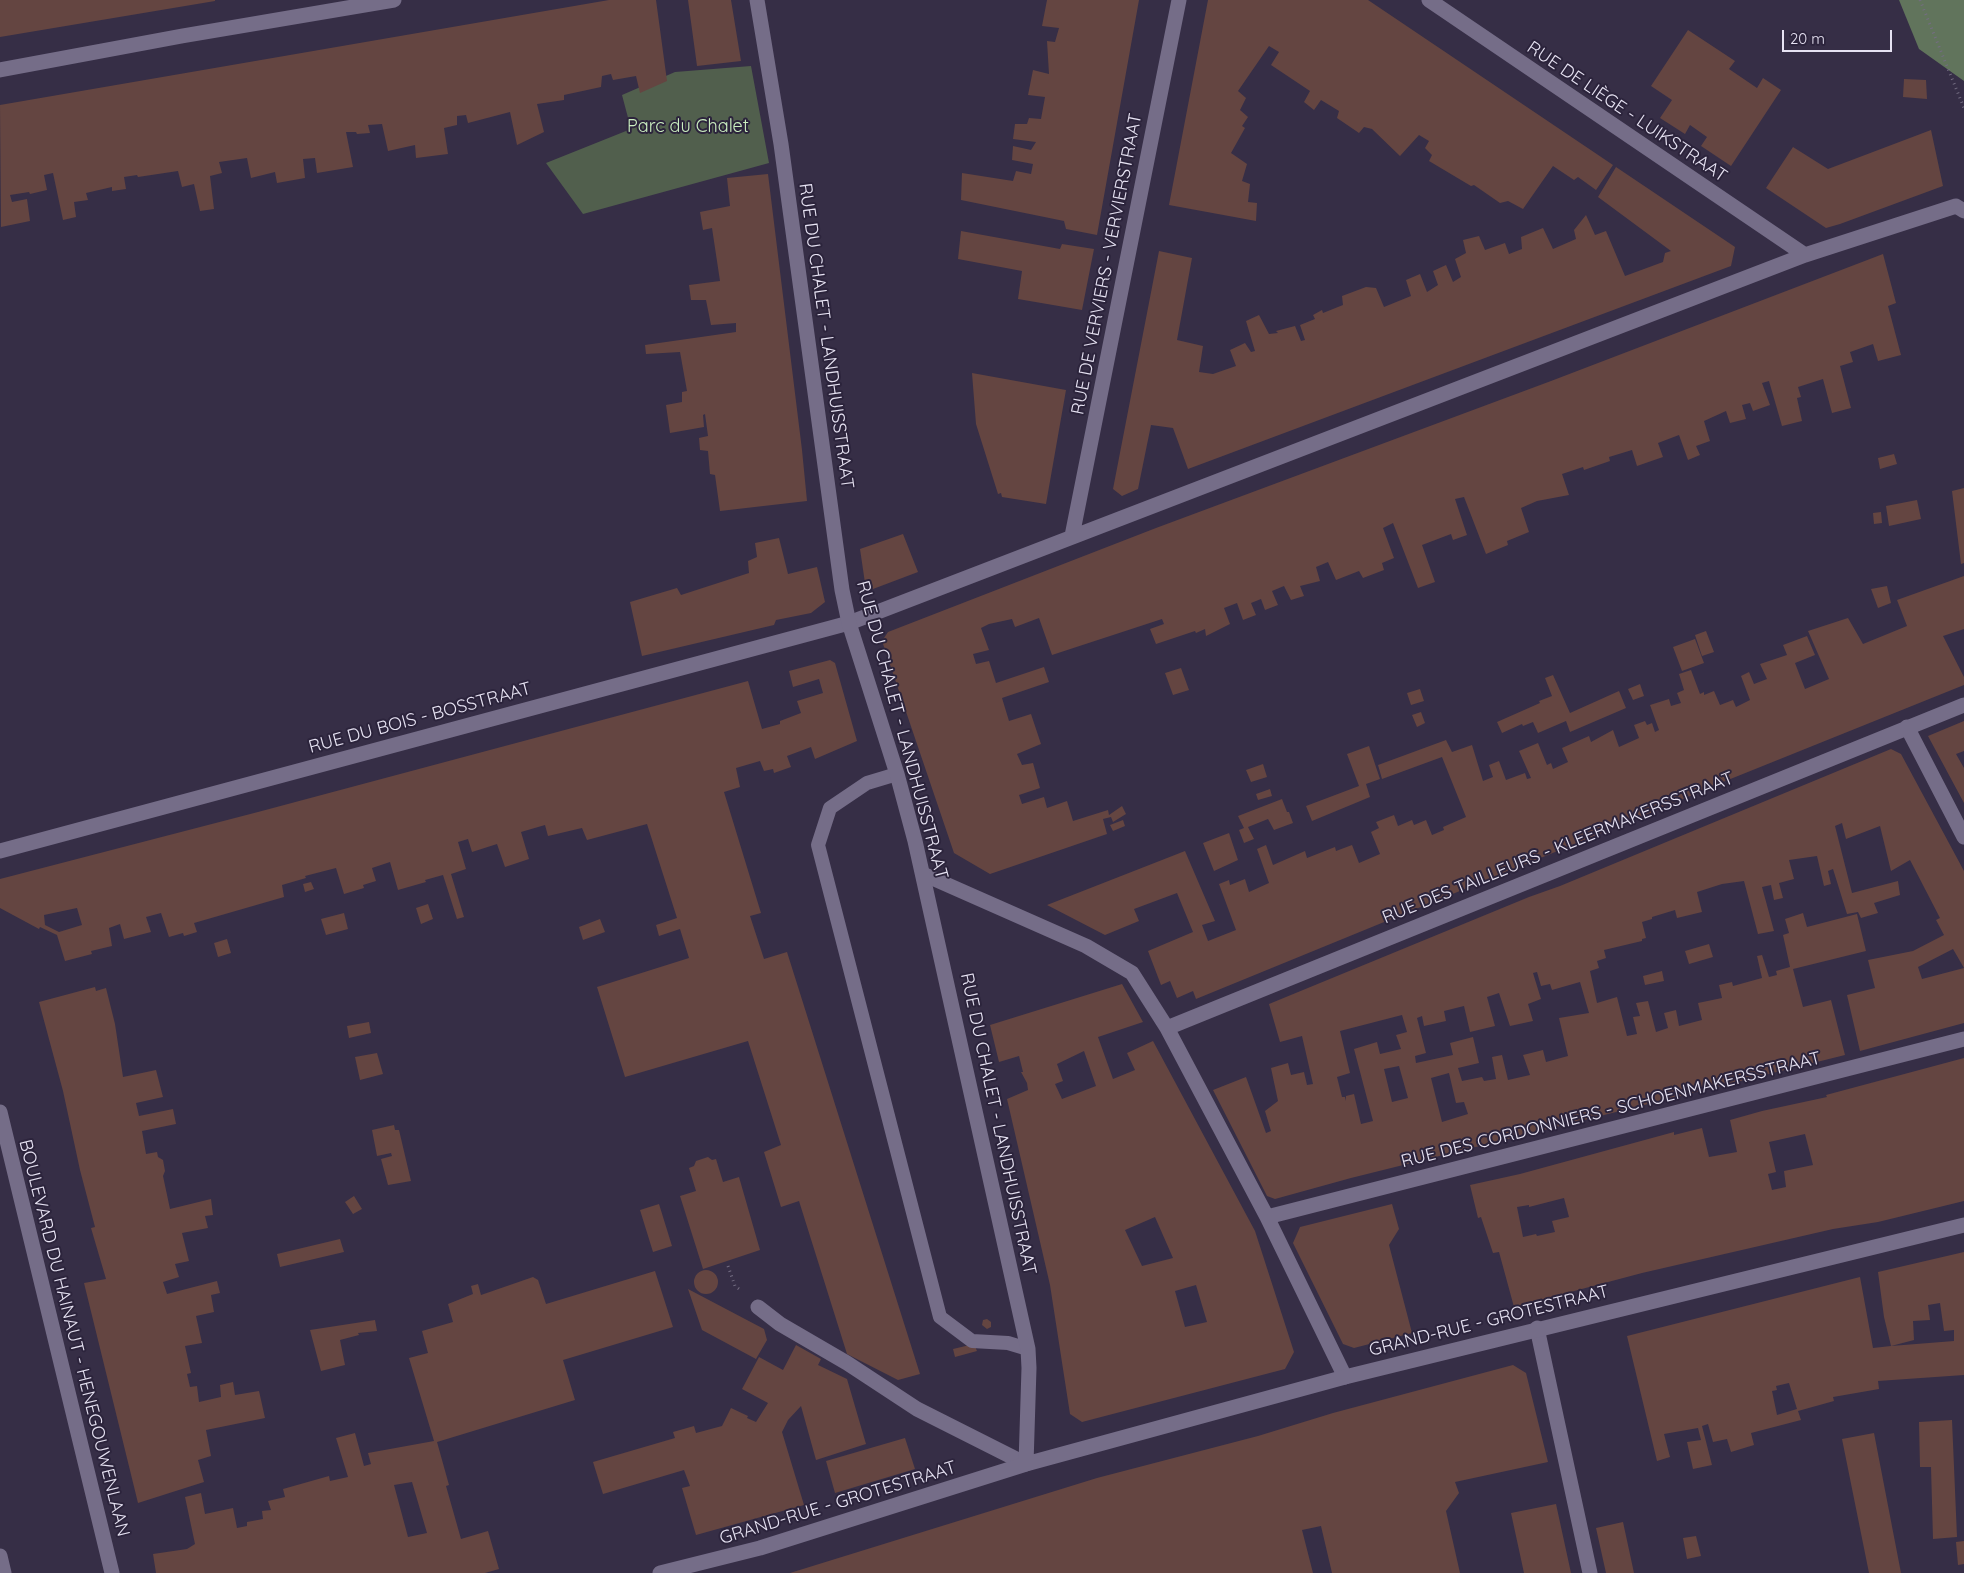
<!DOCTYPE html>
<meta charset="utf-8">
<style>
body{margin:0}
#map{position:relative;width:1964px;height:1573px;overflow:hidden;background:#362e46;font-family:Quicksand,sans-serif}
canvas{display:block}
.scale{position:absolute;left:1782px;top:30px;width:110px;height:22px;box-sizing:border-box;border:2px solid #e7e3f3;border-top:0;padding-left:6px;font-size:15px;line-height:18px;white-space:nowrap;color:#e7e3f3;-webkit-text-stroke:4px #2c243c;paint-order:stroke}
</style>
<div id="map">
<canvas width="1964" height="1573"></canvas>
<div class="scale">20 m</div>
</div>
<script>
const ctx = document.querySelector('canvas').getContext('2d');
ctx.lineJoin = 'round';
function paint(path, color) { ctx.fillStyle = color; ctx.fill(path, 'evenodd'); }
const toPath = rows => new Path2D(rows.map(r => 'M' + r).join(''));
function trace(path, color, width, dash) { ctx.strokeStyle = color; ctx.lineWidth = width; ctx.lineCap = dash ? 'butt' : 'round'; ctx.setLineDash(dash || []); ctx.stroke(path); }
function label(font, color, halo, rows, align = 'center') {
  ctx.font = font + ' Quicksand,sans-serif'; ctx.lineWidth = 4; ctx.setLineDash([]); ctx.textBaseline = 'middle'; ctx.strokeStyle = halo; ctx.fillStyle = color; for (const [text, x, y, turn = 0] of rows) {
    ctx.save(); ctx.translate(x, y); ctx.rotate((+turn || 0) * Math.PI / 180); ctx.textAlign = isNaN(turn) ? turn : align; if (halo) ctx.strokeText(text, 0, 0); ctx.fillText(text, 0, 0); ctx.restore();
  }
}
const green = toPath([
 [751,66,769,163,583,214,546,163,631,129,622,95,675,72]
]);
const forest = toPath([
 [1899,0,1964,0,1964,81,1919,49]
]);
const building = toPath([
 [0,0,215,0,215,1,0,37],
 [609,0,656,0,667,81,640,93,636,76,613,80,611,74,602,76,601,87,564,95,564,100,537,104,544,132,517,145,510,112,468,123,466,115,457,116,457,125,444,128,448,154,416,158,415,145,388,151,382,124,368,125,370,133,357,134,356,132,346,132,353,167,317,173,315,158,303,159,305,178,277,183,275,172,251,178,247,158,219,162,222,173,210,176,214,209,200,211,194,184,182,187,178,171,138,177,137,175,124,177,126,189,112,191,112,187,86,193,88,200,74,202,76,217,63,220,53,173,44,175,47,190,30,194,29,192,10,195,12,202,27,199,30,221,1,227,0,105],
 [688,0,731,0,741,61,697,66],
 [1047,0,1139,0,1097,235,1066,229,1064,221,961,200,962,173,1013,181,1016,171,1031,174,1033,164,1012,160,1013,146,1031,150,1036,142,1013,139,1015,124,1027,124,1029,118,1041,119,1045,97,1028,95,1033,70,1049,74,1047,41,1055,42,1059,28,1042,26],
 [1208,0,1368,0,1613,165,1596,190,1578,177,1574,180,1553,166,1523,209,1508,201,1500,203,1474,185,1471,186,1429,161,1432,155,1425,148,1429,141,1419,135,1400,156,1372,129,1364,127,1359,133,1337,118,1339,111,1321,100,1314,110,1304,102,1310,91,1271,65,1279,52,1269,46,1238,91,1246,98,1240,110,1248,117,1242,126,1245,128,1231,153,1247,164,1242,181,1250,184,1248,202,1257,203,1256,221,1169,205],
 [1688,30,1735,61,1729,69,1757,88,1763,78,1781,90,1731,166,1701,146,1707,137,1690,125,1685,134,1660,118,1672,100,1651,86],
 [1904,79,1926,80,1927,99,1903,97],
 [1931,130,1943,186,1840,224,1826,228,1766,188,1793,147,1828,169],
 [1616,167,1735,247,1731,266,1188,469,1173,428,1151,425,1138,489,1122,496,1113,489,1159,251,1192,258,1177,340,1203,346,1199,372,1213,374,1236,366,1230,350,1245,343,1251,352,1255,351,1246,321,1259,315,1269,334,1278,333,1276,331,1295,326,1301,341,1305,340,1300,325,1315,319,1313,315,1322,310,1323,313,1343,305,1342,296,1366,287,1376,288,1384,307,1411,296,1406,280,1420,274,1427,292,1438,285,1433,271,1446,265,1453,282,1461,277,1455,259,1466,253,1463,240,1479,236,1485,250,1505,243,1509,254,1522,249,1521,237,1543,228,1553,249,1576,239,1574,230,1586,215,1595,235,1606,231,1625,276,1663,262,1665,253,1671,251,1598,197],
 [768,174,802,450,807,501,720,511,715,475,710,474,708,451,700,450,699,438,708,436,705,414,703,415,704,427,670,433,666,405,682,402,682,392,687,391,680,352,646,354,645,345,736,332,736,323,711,325,706,300,691,300,689,285,720,281,712,228,703,230,700,212,730,206,727,178],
 [961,231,1060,249,1062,244,1094,249,1082,310,1018,299,1022,271,958,259],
 [1883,254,1896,303,1888,306,1901,355,1878,361,1873,344,1850,352,1853,362,1840,366,1851,408,1832,413,1823,379,1798,387,1801,397,1797,398,1802,421,1782,426,1769,381,1762,383,1770,405,1753,411,1750,403,1742,405,1746,419,1730,423,1726,411,1704,421,1710,441,1696,446,1700,455,1688,460,1679,435,1658,443,1663,457,1637,466,1632,450,1609,457,1610,461,1584,470,1583,467,1562,474,1569,495,1537,501,1521,508,1529,532,1507,541,1508,545,1486,554,1464,497,1455,499,1467,535,1453,540,1451,534,1422,545,1435,582,1418,588,1393,523,1383,528,1394,558,1382,563,1384,570,1363,578,1359,571,1336,580,1328,562,1316,567,1320,581,1300,586,1304,596,1291,600,1284,586,1272,591,1278,605,1265,610,1261,599,1251,603,1256,615,1243,620,1237,603,1224,608,1230,624,1206,636,1205,629,1196,633,1195,631,1156,644,1150,629,1164,624,1162,619,1052,655,1039,618,1015,627,1012,619,989,624,981,628,989,650,973,654,976,664,989,661,996,683,1044,667,1049,682,1002,698,1009,721,1031,714,1041,744,1017,754,1022,765,1033,763,1040,788,1019,795,1022,804,1044,797,1047,808,1067,801,1073,821,1108,810,1109,815,1122,806,1126,814,1113,822,1111,817,1103,819,1107,834,990,874,954,853,882,641,888,632,1156,528,1551,381],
 [972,373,1066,390,1046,504,1002,497,1001,493,998,494,976,424],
 [1894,454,1897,464,1880,469,1878,458],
 [1964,488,1964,563,1961,564,1952,491],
 [1917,500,1921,519,1889,526,1886,506],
 [1881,512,1882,523,1874,524,1873,513],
 [903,534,918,572,873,589,865,583,860,549],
 [779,538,788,574,817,567,825,602,811,613,776,620,774,625,642,656,630,602,677,588,681,595,749,573,748,561,757,557,755,543],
 [1964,576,1964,629,1943,636,1964,677,1964,685,1723,782,1648,814,1196,999,1193,991,1177,998,1170,981,1161,985,1148,951,1193,932,1177,893,1134,909,1139,921,1105,935,1047,905,1185,851,1215,921,1202,925,1208,941,1236,930,1219,884,1229,880,1230,885,1245,879,1249,892,1269,883,1257,849,1266,845,1273,865,1305,851,1307,858,1335,847,1336,851,1352,845,1359,863,1380,854,1371,832,1379,828,1376,822,1394,815,1398,826,1412,820,1414,825,1426,820,1432,835,1444,830,1443,827,1466,817,1442,757,1382,779,1378,765,1446,740,1452,752,1472,745,1483,781,1493,777,1489,765,1499,761,1506,780,1525,773,1527,779,1531,778,1519,751,1538,743,1547,765,1551,763,1553,769,1568,762,1562,748,1589,736,1591,742,1613,730,1619,747,1639,738,1634,725,1645,721,1647,725,1652,723,1655,732,1659,730,1650,705,1669,699,1671,706,1681,703,1677,693,1684,690,1679,674,1691,670,1700,694,1704,692,1704,695,1714,691,1720,705,1733,700,1736,707,1750,700,1741,676,1749,672,1754,684,1767,679,1760,664,1787,655,1783,645,1807,636,1815,655,1795,663,1805,689,1829,679,1808,631,1848,618,1863,644,1907,626,1897,600],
 [1887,586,1891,603,1878,608,1871,589],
 [1706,631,1714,652,1702,656,1695,635],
 [1695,639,1704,663,1682,671,1673,647],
 [830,660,835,663,857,741,815,759,811,747,787,756,791,767,774,773,773,769,764,771,760,761,736,768,740,787,724,792,761,913,750,916,764,959,787,952,920,1374,898,1380,847,1354,799,1201,781,1207,764,1152,781,1145,748,1041,625,1077,597,987,689,958,680,929,659,936,656,925,677,918,647,824,587,840,582,828,548,836,545,825,521,832,529,859,505,867,497,844,472,852,468,839,458,842,466,869,451,874,464,917,457,919,443,875,425,880,426,882,398,890,390,862,372,868,376,881,363,885,364,888,344,894,336,868,305,876,306,878,282,885,284,897,194,923,197,932,184,936,183,933,169,937,161,913,146,917,151,932,124,939,120,924,109,928,112,946,91,951,92,954,65,961,57,935,40,927,39,929,0,908,0,879,258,812,748,681,762,729,780,724,780,721,801,713,797,701,823,693,819,679,793,687,789,671],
 [77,908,82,925,59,932,45,925,44,915],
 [1181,668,1189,690,1173,695,1165,673],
 [1553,675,1570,713,1619,691,1626,708,1570,732,1566,721,1538,733,1533,722,1523,726,1522,724,1502,733,1497,722,1540,703,1539,701,1552,696,1545,678],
 [1640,684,1644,696,1633,700,1628,689],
 [1420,689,1424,701,1411,705,1407,693],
 [1421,712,1425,723,1417,727,1412,715],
 [1964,721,1964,751,1956,754,1964,768,1964,803,1928,736],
 [1369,746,1380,779,1366,784,1370,797,1312,821,1306,806,1359,786,1347,754],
 [1891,749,1901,754,1964,871,1964,968,1953,949,1918,967,1922,979,1964,968,1964,1023,1860,1051,1847,995,1875,988,1868,960,1913,951,1944,935,1936,920,1940,918,1910,860,1891,871,1880,826,1846,839,1842,823,1835,826,1852,893,1898,881,1900,895,1874,903,1878,913,1861,918,1858,912,1847,914,1833,869,1828,871,1831,884,1824,886,1817,856,1789,860,1794,879,1779,883,1783,898,1774,900,1771,885,1762,887,1774,931,1758,934,1744,881,1722,884,1697,892,1702,912,1677,918,1675,910,1652,917,1652,919,1642,922,1646,938,1642,939,1642,941,1604,950,1606,958,1597,961,1599,968,1590,971,1597,1003,1617,997,1627,1036,1637,1034,1633,1017,1640,1016,1636,1003,1648,1001,1656,1032,1668,1028,1664,1013,1676,1010,1679,1026,1702,1020,1698,1003,1722,998,1719,985,1732,982,1733,986,1762,978,1757,956,1762,955,1769,977,1777,975,1776,971,1790,967,1783,935,1789,933,1785,919,1803,913,1807,927,1857,914,1866,951,1793,969,1803,1007,1831,1000,1845,1055,1351,1178,1275,1199,1267,1196,1213,1090,1246,1077,1266,1133,1271,1131,1265,1111,1278,1101,1271,1068,1288,1063,1291,1075,1304,1072,1307,1085,1313,1084,1302,1036,1280,1042,1269,1004,1529,897,1560,886],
 [1537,972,1541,986,1550,984,1552,990,1580,982,1589,1013,1559,1018,1568,1056,1546,1062,1543,1050,1523,1055,1530,1075,1508,1080,1502,1055,1492,1057,1496,1079,1484,1081,1482,1077,1462,1081,1458,1068,1479,1063,1473,1037,1450,1043,1453,1055,1416,1063,1415,1056,1426,1053,1417,1018,1422,1016,1424,1026,1446,1021,1444,1011,1464,1006,1470,1032,1495,1026,1487,997,1499,993,1510,1026,1533,1021,1528,1004,1541,999,1533,973],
 [1402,1015,1407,1032,1396,1035,1401,1049,1380,1054,1377,1042,1354,1049,1373,1121,1361,1124,1354,1094,1346,1096,1346,1101,1345,1097,1342,1097,1337,1077,1350,1073,1340,1031],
 [1399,1066,1408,1098,1392,1102,1384,1069],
 [1449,1073,1456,1103,1464,1102,1468,1114,1442,1122,1431,1078],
 [1263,764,1267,777,1251,782,1246,770],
 [1270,789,1272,796,1258,800,1256,794],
 [1282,799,1287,812,1289,812,1293,823,1274,830,1268,819,1248,827,1254,839,1244,843,1239,830,1244,828,1238,816],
 [1123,820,1125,826,1113,831,1110,825],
 [1229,833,1238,860,1214,871,1203,843],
 [311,882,314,889,305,892,303,884],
 [428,904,433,919,421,924,416,908],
 [344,913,348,929,326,935,321,919],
 [600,919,605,932,583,940,579,927],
 [227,939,231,953,218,957,214,943],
 [1709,944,1713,957,1689,964,1685,951],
 [1662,971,1664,981,1645,985,1643,976],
 [1122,984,1143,1022,1098,1037,1113,1079,1135,1070,1127,1053,1153,1041,1255,1231,1294,1352,1285,1369,1082,1422,1070,1414,1050,1285,1007,1099,1028,1090,1027,1083,1021,1072,1023,1072,1019,1056,999,1062,990,1025],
 [1084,1051,1096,1086,1062,1099,1055,1084,1063,1081,1057,1064],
 [1155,1217,1173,1258,1142,1266,1125,1230],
 [1196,1285,1207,1322,1185,1327,1175,1291],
 [95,987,96,991,106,988,115,1024,123,1077,156,1070,163,1097,136,1103,139,1116,173,1109,176,1124,142,1131,146,1154,157,1152,158,1157,163,1160,165,1171,163,1176,170,1209,211,1199,213,1215,205,1216,208,1228,182,1233,189,1261,175,1264,179,1277,163,1282,167,1294,217,1281,220,1293,211,1295,214,1312,196,1316,202,1343,185,1346,191,1373,187,1374,190,1387,197,1386,199,1402,221,1397,220,1385,233,1382,235,1395,259,1391,265,1418,206,1430,211,1456,198,1460,204,1482,138,1503,84,1283,106,1279,91,1228,95,1227,80,1170,63,1091,39,1002],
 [369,1022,371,1033,349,1038,347,1026],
 [377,1053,383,1074,360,1080,355,1057],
 [1964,1058,1964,1201,1878,1222,1833,1229,1642,1273,1514,1307,1499,1252,1493,1253,1481,1217,1478,1218,1470,1185,1520,1174,1674,1132,1674,1135,1702,1128,1709,1157,1737,1152,1730,1120,1762,1111,1827,1097,1826,1095],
 [1805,1134,1813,1165,1784,1171,1786,1187,1772,1190,1768,1174,1776,1172,1769,1142],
 [1564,1198,1569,1217,1552,1221,1555,1232,1537,1236,1536,1234,1523,1237,1517,1207,1529,1205,1529,1207],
 [394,1125,395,1130,399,1130,411,1181,388,1185,381,1159,392,1156,391,1153,377,1156,372,1130],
 [708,1157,712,1160,716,1159,723,1182,739,1177,760,1250,703,1269,680,1196,696,1191,689,1168,694,1166,696,1161],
 [354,1196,362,1209,353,1214,345,1202],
 [659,1204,672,1246,653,1252,640,1210],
 [1392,1204,1399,1229,1389,1245,1412,1333,1354,1348,1343,1344,1293,1243,1300,1227],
 [340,1239,344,1252,280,1267,277,1254],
 [1964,1252,1964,1375,1878,1381,1879,1389,1833,1397,1834,1401,1798,1411,1801,1420,1751,1433,1754,1445,1731,1452,1727,1439,1713,1442,1708,1424,1702,1426,1712,1465,1693,1469,1687,1442,1701,1440,1698,1428,1664,1434,1670,1457,1657,1461,1627,1336,1860,1277,1873,1348,1891,1346,1884,1317,1878,1272],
 [1940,1303,1944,1331,1954,1330,1954,1341,1891,1346,1914,1340,1913,1321,1930,1320,1928,1305],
 [1789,1383,1797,1409,1777,1415,1772,1391,1777,1390,1776,1386],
 '694 1282a12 12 0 1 1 24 0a12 12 0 1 1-24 0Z',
 [655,1271,673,1327,563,1360,575,1400,437,1442,449,1485,446,1486,461,1539,488,1531,499,1569,485,1573,156,1573,153,1554,187,1549,195,1544,185,1497,201,1493,205,1514,233,1508,237,1528,247,1526,247,1522,263,1519,262,1511,271,1510,268,1501,285,1497,283,1489,329,1476,330,1481,348,1477,336,1438,355,1433,364,1466,371,1464,368,1453,434,1441,409,1358,428,1353,422,1331,453,1322,448,1304,473,1294,471,1286,478,1284,481,1295,533,1277,538,1280,546,1304],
 [412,1482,427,1533,408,1537,394,1485],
 [688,1289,764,1329,767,1340,756,1359,702,1330],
 [987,1319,991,1322,991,1327,987,1329,982,1325,983,1320],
 [375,1320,377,1331,358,1333,359,1335,340,1340,345,1365,321,1371,310,1330],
 [974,1344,977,1351,955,1357,953,1349],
 [796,1345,821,1359,818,1365,847,1379,866,1444,816,1460,801,1406,788,1420,782,1432,804,1505,696,1535,682,1488,690,1486,684,1470,603,1494,593,1462,675,1438,673,1432,694,1426,696,1433,722,1426,731,1408,748,1416,747,1418,756,1422,768,1403,742,1389,759,1357,783,1370],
 [1513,1365,1526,1373,1548,1462,1455,1482,1459,1493,1446,1511,1460,1573,1332,1573,1321,1526,1302,1530,1313,1573,790,1573,1097,1478,1258,1436,1333,1413],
 [1952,1420,1957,1537,1933,1539,1931,1467,1920,1467,1919,1422],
 [1874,1433,1901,1573,1869,1573,1842,1439],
 [905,1438,915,1469,835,1493,826,1461],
 [1556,1504,1571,1573,1524,1573,1511,1513],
 [1623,1522,1634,1573,1606,1573,1596,1528],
 [1696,1536,1701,1556,1687,1559,1683,1538],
 [1964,1541,1964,1564,1958,1565,1956,1542]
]);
const path = toPath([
 [1920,0,1964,108],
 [728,1266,735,1286,739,1289]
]);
const lane = toPath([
 [897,774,867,783,830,808,818,845,940,1317,972,1341,1008,1343,1028,1349]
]);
const street = toPath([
 [1429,0,1805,255],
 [0,70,182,36,394,0],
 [1072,536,1179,0],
 [1907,727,1964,837],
 [0,851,849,623,1805,255,1956,206,1964,211],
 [923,874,1086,946,1132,973,1167,1028,1267,1217,1345,1377],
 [1167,1028,1964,705],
 [0,1112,112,1573],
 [1267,1217,1964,1039],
 [758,1307,780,1324,847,1363,917,1409,1026,1464],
 [1537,1328,1590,1573],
 [0,1556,4,1573]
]);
const secondary = toPath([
 [757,0,781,144,842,590,849,623,897,774,915,841,1028,1349,1029,1368,1026,1464],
 [660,1573,760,1548,1026,1464,1345,1377,1964,1225]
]);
const streetNames = [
 ["RUE DE LIÈGE - LUIKSTRAAT",1627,112,34],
 ["RUE DE VERVIERS - VERVIERSTRAAT",1107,264,-79],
 ["RUE DU CHALET - LANDHUISSTRAAT",826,336,82],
 ["RUE DU BOIS - BOSSTRAAT",420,718,-15],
 ["RUE DU CHALET - LANDHUISSTRAAT",902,730,75],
 ["RUE DES TAILLEURS - KLEERMAKERSSTRAAT",1558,848,-22],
 ["RUE DES CORDONNIERS - SCHOENMAKERSSTRAAT",1611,1110,-14],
 ["RUE DU CHALET - LANDHUISSTRAAT",998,1124,78],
 ["GRAND-RUE - GROTESTRAAT",1489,1321,-14],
 ["BOULEVARD DU HAINAUT - HENEGOUWENLAAN",74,1338,76],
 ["GRAND-RUE - GROTESTRAAT",838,1503,-17]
];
const parkNames = [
 ["Parc du Chalet",688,127]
];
paint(green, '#515f4d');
paint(forest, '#61745c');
paint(building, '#644541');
trace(path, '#746d82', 3, [1, 4]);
trace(lane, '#756d88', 14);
trace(street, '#756d88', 15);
trace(secondary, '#756d88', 15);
label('18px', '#e7e3f3', '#2c243c', streetNames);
label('18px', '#cbefc0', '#2c243c', parkNames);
</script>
